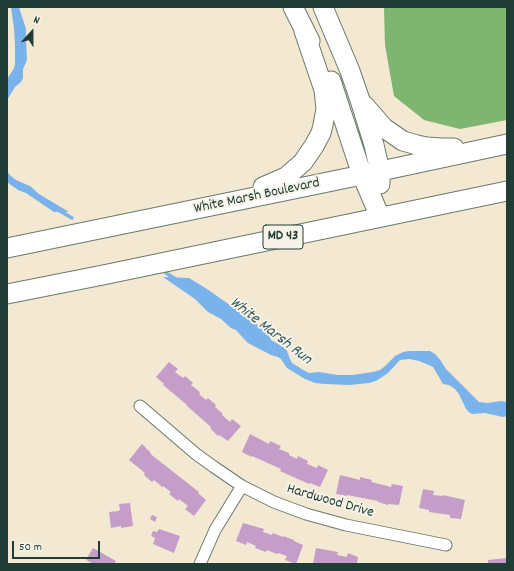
<!DOCTYPE html>
<style>
body{margin:0}
#map{position:relative;width:514px;height:571px;overflow:hidden;background:#f3e8d1;font-family:Dekko,sans-serif}
canvas{display:block}
.frame{position:absolute;inset:0;border:8px solid #1f3d34;pointer-events:none}
.north{position:absolute;left:12px;top:12px;width:40px;height:40px;-webkit-text-stroke:3px #f7f3e8;paint-order:stroke;rotate:21deg;font-size:11px;font-weight:700;line-height:16px;text-align:center;color:#1f3d34}
.north::after{content:'';display:block;margin:auto;width:14px;height:18px;background:#1f3d34;clip-path:polygon(50% 0,100% 100%,50% 72%,0 100%)}
.scale{position:absolute;left:12px;top:541px;width:88px;height:18px;box-sizing:border-box;border:2px solid #1f3d34;border-top:0;padding-left:5px;font-size:12px;line-height:14px;white-space:nowrap;color:#1f3d34;-webkit-text-stroke:3px #f7f3e8;paint-order:stroke}
</style>
<div id="map">
<canvas width="514" height="571"></canvas>
<div class="frame"></div>
<div class="north">N</div>
<div class="scale">50 m</div>
</div>
<script>
const ctx = document.querySelector('canvas').getContext('2d');
ctx.lineJoin = 'round';
function paint(path, color) { ctx.fillStyle = color; ctx.fill(path, 'evenodd'); }
const toPath = rows => new Path2D(rows.map(r => 'M' + r).join(''));
function trace(path, color, width, dash) { ctx.strokeStyle = color; ctx.lineWidth = width; ctx.lineCap = dash ? 'butt' : 'round'; ctx.setLineDash(dash || []); ctx.stroke(path); }
function label(font, color, halo, rows, align = 'center') {
  ctx.font = font + ' Dekko,sans-serif'; ctx.lineWidth = 4; ctx.setLineDash([]); ctx.textBaseline = 'middle'; ctx.strokeStyle = halo; ctx.fillStyle = color; for (const [text, x, y, turn = 0] of rows) {
    ctx.save(); ctx.translate(x, y); ctx.rotate((+turn || 0) * Math.PI / 180); ctx.textAlign = isNaN(turn) ? turn : align; if (halo) ctx.strokeText(text, 0, 0); ctx.fillText(text, 0, 0); ctx.restore();
  }
}
const forest = toPath([
 [384,7,507,7,507,120,460,129,424,120,394,96,385,45]
]);
const water = toPath([
 [11,7,19,7,26,29,26,41,27,60,23,69,23,78,21,82,15,87,7,100,7,79,13,70,15,65,15,44,14,29],
 [7,172,11,176,16,180,30,186,39,194,69,212,54,212,26,193,18,190,11,185,7,182],
 [163,277,189,278,207,289,264,329,269,334,271,340,285,348,287,351,290,359,292,363,305,371,309,373,319,372,338,375,352,375,373,372,380,370,384,367,395,356,403,352,409,351,430,351,435,354,441,361,446,369,479,402,487,403,501,401,507,402,507,416,503,417,485,413,472,414,469,412,466,409,459,394,455,389,449,385,443,384,433,367,429,365,419,361,409,359,400,360,388,373,376,381,369,383,350,385,325,384,315,383,305,379,287,368,281,359,278,357,271,355,248,343,244,339,236,330,231,328,221,319,208,312,195,299]
]);
const stream = toPath([
 [58,210,72,218],
 [166,273,177,280]
]);
const building = toPath([
 [169,362,178,369,175,372,183,378,185,376,193,383,191,385,200,392,199,394,206,400,208,398,216,405,215,407,223,414,222,415,230,422,232,419,241,426,228,441,219,435,218,436,210,428,211,427,187,406,187,405,163,385,164,384,156,377],
 [250,434,269,444,270,441,281,446,279,449,289,453,289,455,297,459,298,456,308,461,307,464,317,468,318,465,328,470,320,487,310,483,309,484,280,471,281,469,252,456,252,457,242,452],
 [142,444,150,452,150,453,153,456,199,492,198,493,206,500,194,516,185,509,188,506,179,499,178,501,169,494,171,492,163,486,162,487,154,480,152,482,144,475,145,473,129,460],
 [340,475,360,480,360,477,372,480,371,482,391,487,392,484,403,486,399,505,388,504,388,505,378,502,378,501,347,495,347,496,336,494],
 [423,489,434,491,433,495,443,496,443,495,465,500,461,519,450,518,450,515,429,512,429,510,419,508],
 [130,503,133,526,121,528,121,526,111,528,109,512,119,511,119,510,120,510,119,504],
 [152,515,157,517,155,522,150,519],
 [243,523,264,529,263,532,272,535,273,533,283,537,283,536,294,540,294,541,303,545,296,564,285,560,287,556,278,553,277,554,267,550,266,552,255,548,256,546,247,542,246,545,236,541],
 [159,529,180,536,174,553,153,544,155,538,151,536,153,531,157,532],
 [93,548,116,561,114,564,92,564,92,563,86,560],
 [316,548,338,552,337,555,347,557,348,553,358,557,357,564,313,564],
 [507,558,507,564,488,564,488,560]
]);
const minor = toPath([
 [140,406,196,454,214,467,242,486,274,502,306,514,346,525,446,545],
 [200,564,215,530,242,486]
]);
const trunk = toPath([
 [293,7,310,41],
 [323,7,350,71,360,100,374,145,380,171,380,184],
 [331,81,362,175,380,217],
 [365,106,384,128,403,141,417,145,427,147,441,148,454,148],
 [263,187,286,177,303,162,314,146,321,133,323,125,326,109,324,90,304,31],
 [7,248,362,175,507,144],
 [7,294,103,275,507,191]
]);
const shields = [
 [283,237,40]
];
const shieldNames = [
 ["MD 43",283,237]
];
const streetNames = [
 ["White Marsh Boulevard",257,197,-12],
 ["Hardwood Drive",330,502,16]
];
const waterNames = [
 ["White Marsh Run",270,332,38]
];
paint(forest, '#7eb571');
paint(water, '#7ab3eb');
trace(stream, '#7ab3eb', 3.5);
paint(building, '#c49dc9');
trace(minor, '#69796b', 13);
trace(trunk, '#69796b', 21);
trace(minor, '#fff', 11);
trace(trunk, '#fff', 19);
for (const [x, y, w] of shields) { const box = new Path2D(); box.roundRect(x - w / 2, y - 12, w, 24, 3); ctx.fillStyle = '#f7f3e8'; ctx.fill(box); trace(box, '#1f3d34', 1); }
label('bold 14px', '#1f3d34', null, shieldNames);
label('15px', '#1f3d34', '#f7f3e8', streetNames);
label('italic 16px', '#365a62', '#f7f3e8', waterNames);
</script>
